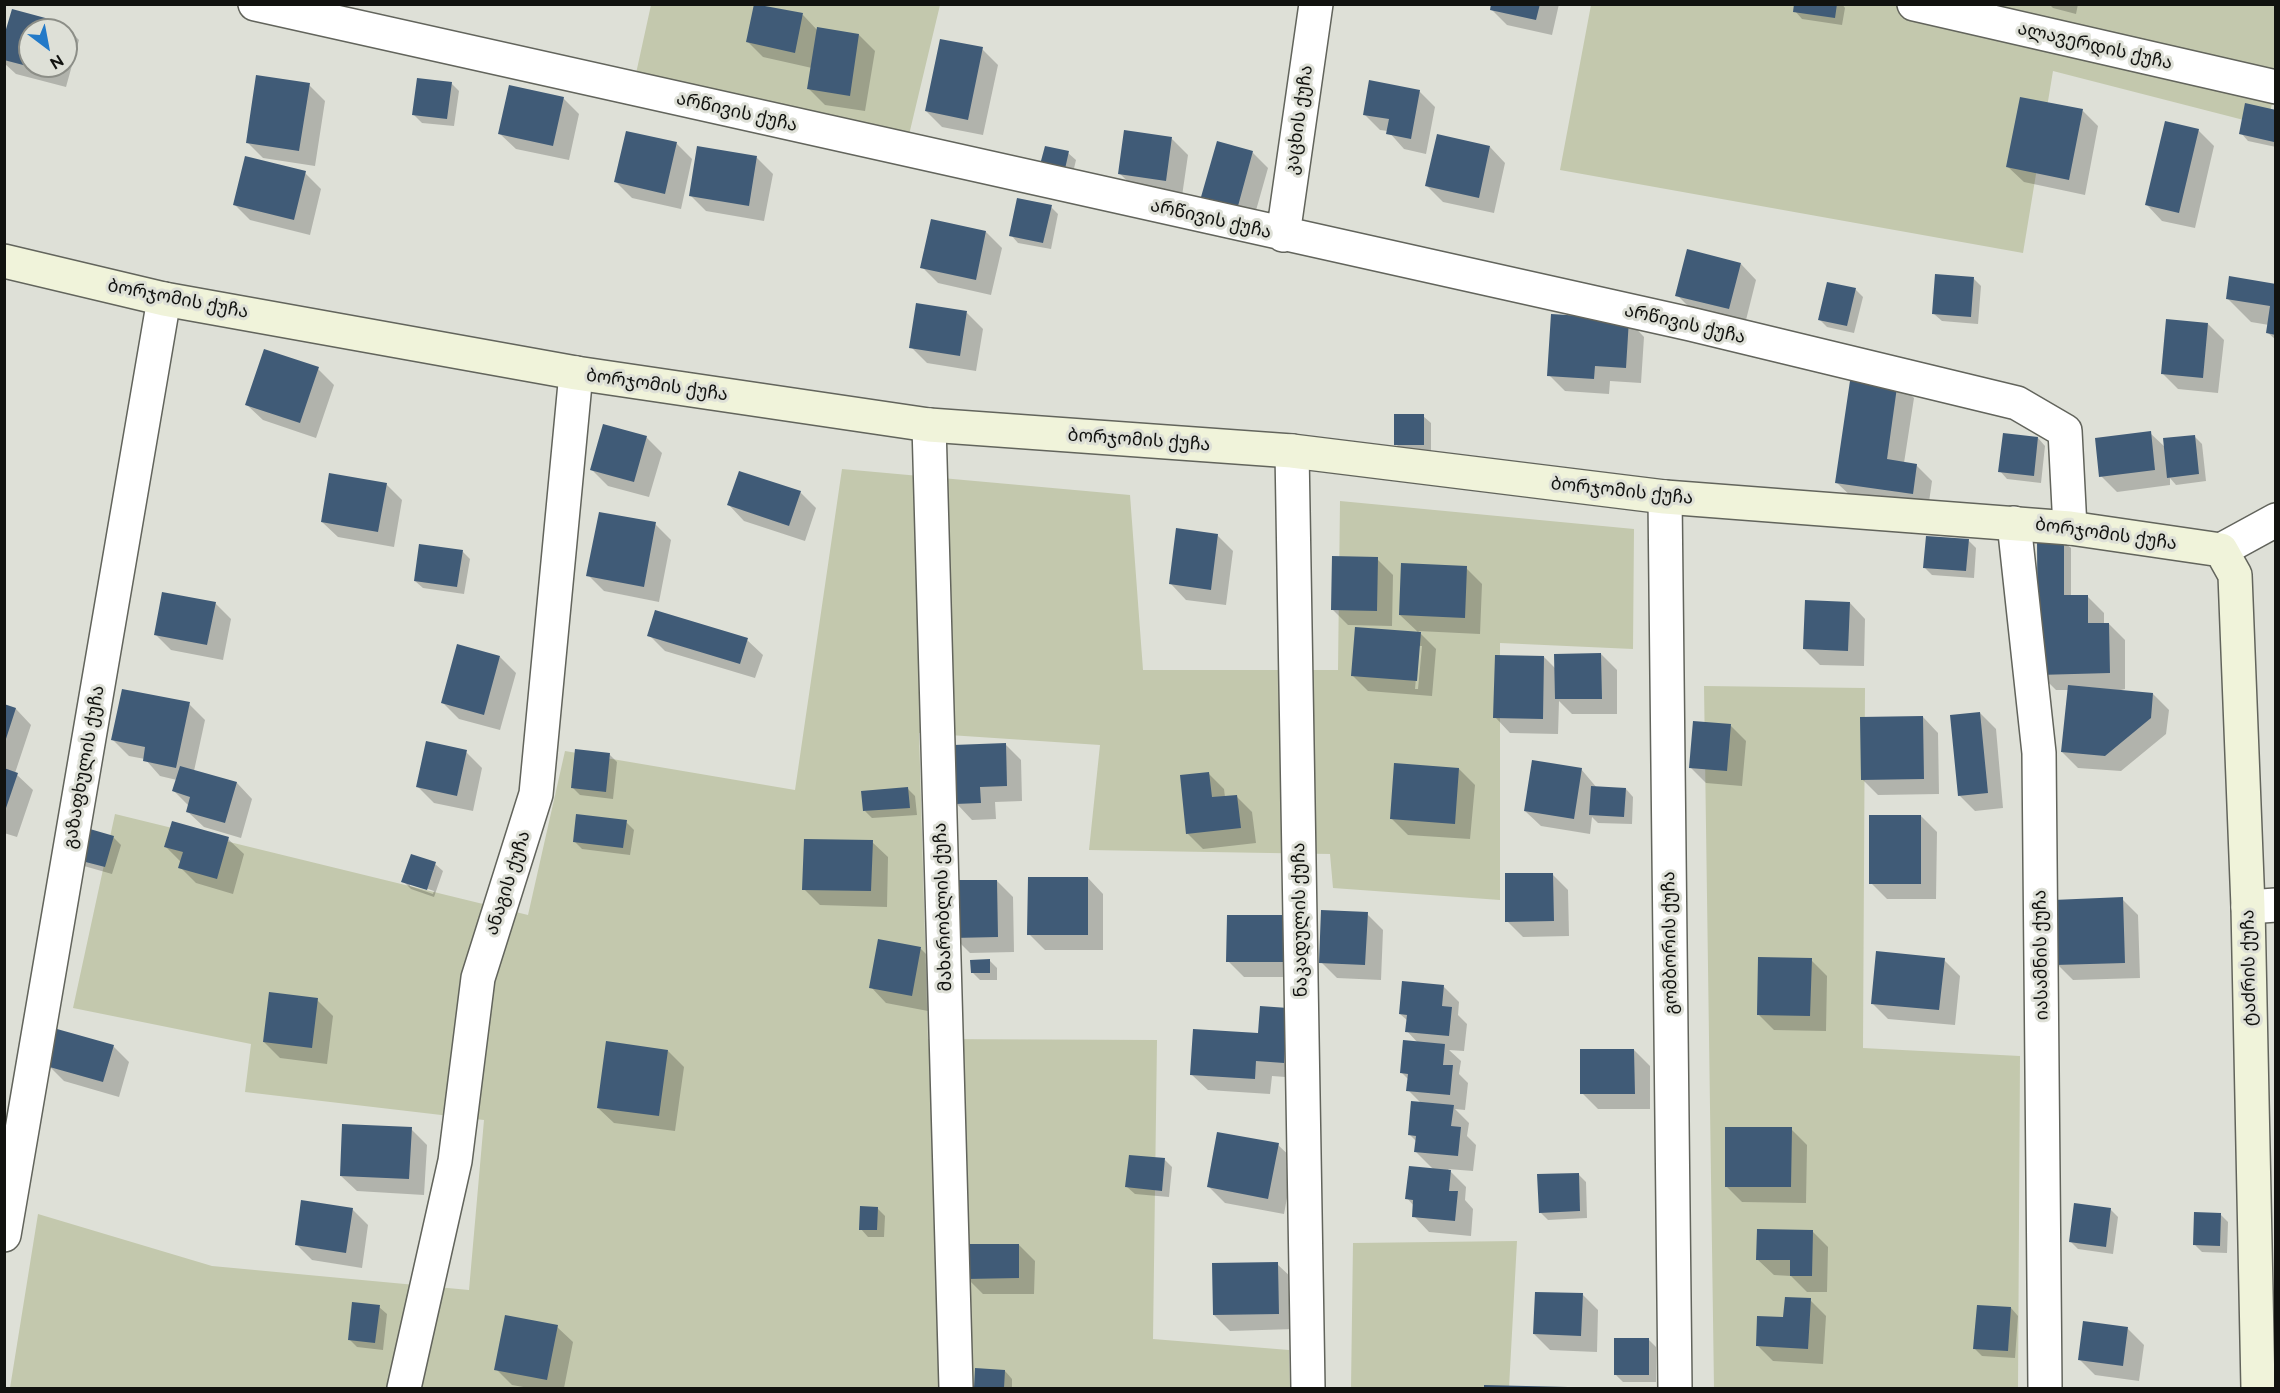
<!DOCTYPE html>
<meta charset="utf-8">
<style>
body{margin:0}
#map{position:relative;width:2280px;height:1393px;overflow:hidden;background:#dee0d7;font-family:Raleway,sans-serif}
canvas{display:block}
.frame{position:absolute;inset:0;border:6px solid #11120f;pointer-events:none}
.north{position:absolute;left:18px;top:18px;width:60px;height:60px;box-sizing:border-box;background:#dee0d7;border:2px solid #8c8e87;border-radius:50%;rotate:148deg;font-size:16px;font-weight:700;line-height:24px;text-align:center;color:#11120f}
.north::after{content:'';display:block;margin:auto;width:21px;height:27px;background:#237ac8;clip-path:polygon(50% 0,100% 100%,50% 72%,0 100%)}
</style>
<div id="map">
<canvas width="2280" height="1393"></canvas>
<div class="frame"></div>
<div class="north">N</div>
</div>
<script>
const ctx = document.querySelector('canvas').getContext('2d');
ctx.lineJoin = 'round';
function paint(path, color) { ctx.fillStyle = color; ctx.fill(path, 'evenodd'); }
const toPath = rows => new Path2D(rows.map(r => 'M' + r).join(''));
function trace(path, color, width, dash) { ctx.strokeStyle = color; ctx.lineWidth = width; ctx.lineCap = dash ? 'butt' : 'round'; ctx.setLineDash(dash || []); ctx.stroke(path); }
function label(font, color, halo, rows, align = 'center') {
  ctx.font = font + ' Raleway,"Noto Sans Georgian",sans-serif'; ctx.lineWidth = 6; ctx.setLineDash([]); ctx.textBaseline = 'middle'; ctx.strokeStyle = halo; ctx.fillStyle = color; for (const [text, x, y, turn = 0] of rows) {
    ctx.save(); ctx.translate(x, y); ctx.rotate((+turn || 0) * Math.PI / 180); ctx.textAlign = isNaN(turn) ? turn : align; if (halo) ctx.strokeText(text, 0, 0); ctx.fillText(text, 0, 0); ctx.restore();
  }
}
const green = toPath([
 [651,5,940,5,908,139,635,78],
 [1591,5,2275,5,2275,90,2267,126,2053,71,2023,253,1560,170],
 [842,469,1130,495,1143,670,1338,670,1340,501,1634,529,1633,649,1500,643,1500,900,1333,888,1330,854,1089,850,1100,745,919,733,928,1039,1157,1040,1153,1339,1289,1350,1290,1388,10,1388,38,1214,212,1266,469,1290,484,1120,245,1092,251,1044,73,1008,115,814,528,915,565,751,795,790],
 [1704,686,1865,688,1863,1048,2020,1056,2018,1388,1714,1388],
 [1517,1241,1509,1388,1351,1388,1353,1243]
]);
const shadow = toPath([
 [1493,4,1559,4,1552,35,1507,25,1491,9],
 [1796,4,1842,4,1845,8,1842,25,1802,19,1795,11],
 [2049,4,2078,4,2076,14,2053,8],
 [13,11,63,24,79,40,66,87,16,74,4,63,4,42],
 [30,30,66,30,66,66,30,66],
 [803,15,818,31,859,35,875,51,865,111,825,105,809,89,812,68,763,57,747,41],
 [982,49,998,65,983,135,942,127,926,111],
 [451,83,459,91,454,126,422,123,414,115],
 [309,85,325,101,315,166,263,158,247,142],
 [1419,91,1435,107,1426,154,1404,149,1388,131,1380,130,1364,114],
 [563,98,579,114,569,160,516,149,500,134],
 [2083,111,2098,126,2085,195,2024,182,2008,167],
 [2276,111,2276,147,2248,141,2241,133],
 [2198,130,2214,146,2195,228,2162,221,2147,205],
 [1172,139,1188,155,1182,196,1136,189,1120,174],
 [676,143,692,159,681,209,632,198,616,182],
 [1490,147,1505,163,1494,213,1443,202,1427,186],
 [698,148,757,158,773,174,764,221,706,211,690,195],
 [1252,152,1268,168,1253,221,1219,212,1203,196],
 [1068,153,1076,160,1070,185,1047,180],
 [305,173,321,189,310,235,250,220,234,204],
 [1051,207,1058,214,1051,249,1018,243,1011,235],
 [986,232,1002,248,991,295,938,283,922,267],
 [1741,264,1756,280,1745,324,1693,311,1677,295],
 [1973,278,1981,286,1978,324,1942,321,1934,314],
 [2276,286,2276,340,2267,332,2269,325,2251,322,2227,298],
 [1855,289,1863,297,1854,333,1827,327,1819,319],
 [967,313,983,329,976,371,927,363,911,347],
 [1629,321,1644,337,1641,383,1610,381,1609,394,1565,391,1549,375],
 [2208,324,2224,340,2218,393,2178,389,2162,373],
 [318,369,334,385,316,438,263,420,247,405],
 [1898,382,1914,398,1904,463,1916,465,1932,481,1928,509,1853,498,1837,483],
 [1423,416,1431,423,1431,452,1403,452,1396,444],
 [2150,433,2166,448,2194,436,2202,444,2206,481,2176,485,2170,478,2170,485,2117,492,2101,476],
 [646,437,662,453,649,497,608,486,592,470],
 [2038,438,2045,446,2041,483,2007,479,2000,471],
 [386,484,402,500,394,547,338,537,322,522],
 [800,492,816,508,805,541,744,521,729,505],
 [655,524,671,540,659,602,604,591,588,575],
 [1217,535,1233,551,1226,605,1186,600,1171,584],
 [1968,540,1976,548,1974,578,1932,575,1925,568],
 [2063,541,2071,548,2071,597,2088,597,2104,613,2104,624,2109,624,2125,640,2125,689,2117,691,2153,694,2169,710,2166,734,2121,771,2078,768,2062,752,2069,690,2056,690,2040,674],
 [462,551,470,559,464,594,423,588,415,581],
 [1377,559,1393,575,1392,626,1348,625,1332,609],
 [1466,568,1482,584,1480,634,1418,631,1436,649,1432,696,1368,691,1352,675,1419,633,1400,615],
 [1419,646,1422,646,1418,689,1415,689],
 [215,603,231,619,223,660,171,650,155,634],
 [1850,603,1865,619,1864,666,1820,665,1804,649],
 [649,635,747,640,763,655,755,678,665,651],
 [1601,654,1617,670,1617,714,1572,714,1559,701,1558,734,1510,733,1495,717,1544,657,1556,669],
 [500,657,516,673,500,730,459,719,443,703],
 [189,704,205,720,194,771,237,783,252,799,241,838,204,827,188,812,189,806,174,791,177,780,160,776,145,759,129,756,113,740],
 [4,705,16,709,31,725,15,773,33,790,17,837,4,833],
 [1980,713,1996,729,2003,808,1975,811,1959,795],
 [1923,717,1938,733,1939,794,1878,795,1862,779],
 [1730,725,1746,741,1742,786,1706,783,1690,767],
 [1005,744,1021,760,1022,801,995,802,996,819,972,820,957,804],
 [466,752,482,768,473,811,434,803,418,787],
 [609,754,617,762,613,799,580,795,572,787],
 [1459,769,1475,785,1470,839,1408,835,1392,819],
 [1581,769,1597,788,1626,789,1633,797,1632,824,1598,823,1592,817,1590,834,1541,826,1525,811],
 [1209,774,1224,789,1225,797,1236,796,1252,812,1256,843,1203,849,1187,833],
 [908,789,915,796,917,815,872,818,865,811],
 [1921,816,1937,832,1936,899,1887,899,1871,883],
 [626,822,634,830,630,855,582,849,574,841],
 [113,837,121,845,112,874,84,866,76,858],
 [228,839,244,854,233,894,196,883,180,867,181,862,166,847],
 [872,842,888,857,887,907,820,905,804,889],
 [435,864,443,871,434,897,411,889,403,881],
 [410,883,434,891,433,894,410,886],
 [1552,874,1568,890,1569,936,1523,937,1507,921],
 [1088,878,1103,894,1103,950,1045,950,1029,934],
 [997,881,1013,897,1014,952,970,953,954,937],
 [2122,899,2138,915,2140,978,2073,980,2057,964],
 [1367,914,1383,930,1381,980,1337,978,1321,962],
 [1282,916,1298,932,1298,977,1244,977,1228,961],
 [879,941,921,949,937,965,928,1011,886,1003,871,987],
 [989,960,997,968,997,980,980,980,973,973],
 [1811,960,1827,976,1826,1031,1774,1030,1758,1014],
 [1944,960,1960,976,1955,1025,1888,1019,1872,1003],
 [1443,986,1459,1002,1458,1015,1467,1024,1464,1051,1449,1050,1461,1061,1459,1074,1468,1083,1465,1110,1455,1109,1469,1123,1467,1136,1476,1145,1473,1171,1448,1169,1466,1187,1465,1200,1473,1209,1471,1236,1429,1232,1414,1216,1414,1206,1407,1198,1434,1170,1416,1152,1417,1142,1409,1134,1422,1104,1408,1090,1409,1080,1401,1072,1418,1043,1407,1031,1408,1021,1400,1014],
 [317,1000,333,1016,327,1064,280,1058,264,1042],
 [1287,1009,1299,1078,1272,1076,1270,1094,1208,1090,1192,1075,1259,1034],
 [113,1046,129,1062,119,1097,64,1081,48,1065],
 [1634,1050,1650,1066,1650,1109,1598,1109,1582,1093],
 [668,1051,684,1067,675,1131,614,1123,598,1108],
 [411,1129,427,1145,424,1195,357,1191,341,1176],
 [1791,1129,1807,1145,1806,1203,1742,1202,1726,1186],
 [1278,1145,1294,1160,1284,1214,1225,1203,1209,1187],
 [1165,1160,1172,1167,1169,1197,1135,1194,1127,1187],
 [1579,1175,1586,1182,1587,1218,1548,1220,1540,1212],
 [877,1208,885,1216,884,1237,868,1237,861,1229],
 [352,1209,368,1225,362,1268,312,1260,296,1244],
 [2110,1209,2118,1217,2113,1254,2078,1249,2071,1242],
 [2220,1214,2228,1222,2227,1253,2202,1252,2195,1245],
 [1812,1231,1828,1247,1827,1292,1807,1292,1791,1276,1774,1275,1758,1260],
 [1019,1245,1035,1261,1034,1294,983,1294,968,1279],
 [1277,1264,1293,1279,1294,1329,1230,1331,1214,1315],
 [1583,1295,1598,1310,1597,1352,1550,1350,1534,1334],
 [1810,1300,1826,1316,1823,1364,1773,1361,1757,1345,1785,1319],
 [379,1307,387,1314,383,1350,357,1347,349,1339],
 [2011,1308,2018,1316,2015,1358,1982,1356,1974,1348],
 [557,1327,573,1342,564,1388,529,1388,512,1385,496,1369],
 [2128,1329,2144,1345,2139,1381,2095,1375,2079,1359],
 [1648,1339,1656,1347,1656,1382,1623,1382,1616,1375],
 [977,1370,1005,1371,1012,1379,1012,1388,975,1388],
 [1485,1386,1584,1388,1485,1388]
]);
const building = toPath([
 [754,4,803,13,795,53,746,42],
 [1491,4,1540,4,1536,20,1490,10],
 [1794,4,1837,4,1835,18,1793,12],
 [12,9,64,23,62,30,30,30,30,66,52,66,50,72,4,60,4,36],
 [817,27,859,34,850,96,807,89],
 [940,39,983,47,968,120,925,111],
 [256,75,310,83,299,151,246,143],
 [417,78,452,82,447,119,412,115],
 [1369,80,1420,90,1411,139,1386,134,1389,119,1363,115],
 [509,85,564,97,553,146,498,134],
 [2020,97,2083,109,2069,180,2006,167],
 [2245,103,2276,110,2274,142,2239,134],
 [2165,121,2199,129,2179,213,2145,205],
 [1124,130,1172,137,1166,181,1118,174],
 [626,131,677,142,665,194,614,182],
 [1437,134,1490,146,1479,198,1425,186],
 [1217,141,1253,151,1238,206,1201,197],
 [697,146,757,156,749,206,689,196],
 [1045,146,1069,151,1063,178,1038,172],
 [245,156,306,171,294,220,233,205],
 [1017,198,1052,205,1043,243,1009,236],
 [931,219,986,231,976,280,920,268],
 [1687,249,1741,263,1729,309,1675,296],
 [1935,274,1974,277,1971,317,1932,314],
 [2229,276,2276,284,2276,335,2266,333,2270,306,2226,299],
 [1827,282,1856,288,1847,326,1818,320],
 [916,303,967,311,960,356,909,348],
 [1551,314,1629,319,1626,368,1595,366,1594,379,1547,376],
 [2166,319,2208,323,2203,378,2161,374],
 [264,349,319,367,300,423,245,405],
 [1851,374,1898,380,1887,459,1917,464,1913,494,1835,483],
 [1394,414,1424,414,1424,445,1394,445],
 [603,424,647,436,634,482,590,470],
 [2151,431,2155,470,2099,477,2095,438],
 [2003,433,2038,437,2034,476,1998,472],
 [2195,435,2199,474,2167,478,2163,438],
 [739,471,801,491,789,526,727,505],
 [329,473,387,483,378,532,321,522],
 [599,512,656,522,644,587,586,576],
 [1176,528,1218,534,1211,590,1169,584],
 [1926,536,1969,539,1966,571,1923,568],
 [2037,539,2064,539,2064,595,2088,595,2088,623,2109,623,2110,673,2038,675],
 [419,544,463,550,457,587,414,581],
 [1332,556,1378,557,1377,611,1331,610],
 [1401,563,1467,566,1465,618,1399,615],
 [162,592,216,602,207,645,154,635],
 [1805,600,1850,602,1848,651,1803,649],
 [655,610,748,638,740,664,647,636],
 [1355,627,1421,632,1417,681,1351,676],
 [457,644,500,656,484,715,441,703],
 [1601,653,1602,699,1555,699,1554,654],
 [1495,655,1544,656,1543,719,1493,718],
 [2068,685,2153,693,2151,718,2105,756,2061,752],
 [122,689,190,702,176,768,143,761,145,747,111,740],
 [4,704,16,708,5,742,4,742],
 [1980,712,1988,793,1958,796,1950,715],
 [1923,716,1924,779,1861,780,1860,717],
 [1693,721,1731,724,1727,771,1689,768],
 [426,741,467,750,457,796,416,787],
 [1006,743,1007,786,980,787,981,803,955,804,953,745],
 [575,749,610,753,606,792,571,788],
 [1532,760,1582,768,1574,819,1524,811],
 [1394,763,1459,768,1455,824,1390,819],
 [180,766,237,782,225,823,186,812,190,797,172,791],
 [4,768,18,773,5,811,4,811],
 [1209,772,1212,797,1237,795,1241,828,1186,834,1180,775],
 [1591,786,1626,788,1624,817,1589,815],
 [908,787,910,808,863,811,861,791],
 [576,814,627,820,623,848,573,842],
 [1869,815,1921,815,1921,884,1869,884],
 [172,821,229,837,217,879,178,868,183,852,164,847],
 [83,827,114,836,105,867,74,859],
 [804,839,873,840,871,891,802,890],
 [411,854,436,862,427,890,401,882],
 [1505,873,1553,873,1554,921,1505,922],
 [1028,877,1088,877,1088,935,1027,935],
 [952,880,997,880,998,937,953,938],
 [2123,897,2125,963,2055,965,2053,900],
 [1321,910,1368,912,1365,965,1319,963],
 [1227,915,1283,915,1283,962,1226,962],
 [878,939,921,947,912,996,869,988],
 [1876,951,1945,958,1939,1010,1871,1004],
 [1758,957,1812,958,1810,1016,1757,1015],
 [990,959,990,973,971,973,970,960],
 [1402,981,1444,985,1442,1006,1452,1007,1449,1036,1405,1032,1407,1015,1399,1014],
 [269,992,318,998,312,1048,263,1042],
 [1260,1006,1288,1008,1284,1063,1256,1061,1255,1079,1190,1075,1193,1029,1258,1033],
 [57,1029,114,1045,103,1082,46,1066],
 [1403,1040,1445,1044,1443,1065,1453,1065,1450,1095,1406,1091,1408,1074,1400,1073],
 [606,1041,668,1050,659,1116,597,1108],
 [1580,1049,1634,1049,1635,1094,1580,1094],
 [1411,1101,1454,1105,1451,1126,1461,1127,1458,1156,1414,1152,1416,1136,1408,1135],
 [342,1124,412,1127,409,1179,340,1176],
 [1725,1127,1792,1127,1791,1187,1725,1187],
 [1217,1132,1279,1143,1268,1199,1207,1187],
 [1129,1155,1165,1158,1162,1191,1125,1187],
 [1409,1166,1451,1170,1449,1191,1458,1191,1455,1221,1412,1217,1413,1200,1405,1199],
 [1579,1173,1580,1211,1539,1213,1537,1174],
 [301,1200,353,1208,346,1253,295,1245],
 [2074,1203,2111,1208,2106,1247,2069,1242],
 [860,1206,878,1207,877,1230,859,1230],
 [2194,1212,2221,1213,2220,1246,2193,1245],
 [1757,1229,1813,1230,1812,1276,1790,1276,1790,1260,1756,1260],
 [966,1244,1019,1244,1019,1278,966,1279],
 [1278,1262,1279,1314,1213,1315,1212,1263],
 [1535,1292,1583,1293,1581,1336,1533,1334],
 [1785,1297,1811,1298,1808,1349,1756,1346,1757,1316,1783,1317],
 [352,1302,380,1305,375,1343,348,1340],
 [1977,1305,2011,1307,2008,1351,1973,1349],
 [505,1315,558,1325,547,1380,494,1370],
 [2083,1321,2128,1327,2123,1366,2078,1360],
 [1614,1338,1649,1338,1649,1375,1614,1375],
 [975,1368,1005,1370,1004,1388,974,1388],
 [1484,1385,1568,1387,1568,1388,1484,1388]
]);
const street = toPath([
 [255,4,1690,324,2017,403,2065,431,2070,528],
 [1914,4,2276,87],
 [1283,235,1316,4],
 [929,425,956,1388],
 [1292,451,1308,1388],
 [1665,497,1675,1388],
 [2014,523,2039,753,2045,1388],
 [2221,550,2276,520],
 [2248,907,2276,905],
 [4,1235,164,299],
 [404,1388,455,1161,478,978,536,794,576,373]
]);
const secondary = toPath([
 [4,261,164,299,576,373,929,425,1292,451,1665,497,2070,528,2221,550,2235,575,2248,907,2258,1388]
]);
const streetNames = [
 ["ალავერდის ქუჩა",2095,46,13],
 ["არწივის ქუჩა",737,112,13],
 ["კაცხის ქუჩა",1299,120,-82],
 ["არწივის ქუჩა",1211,219,13],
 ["ბორჯომის ქუჩა",178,299,11],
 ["არწივის ქუჩა",1685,324,13],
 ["ბორჯომის ქუჩა",657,385,8],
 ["ბორჯომის ქუჩა",1139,440,4],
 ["ბორჯომის ქუჩა",1622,491,6],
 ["ბორჯომის ქუჩა",2106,534,8],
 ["გაზაფხულის ქუჩა",84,767,-80],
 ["ანაგის ქუჩა",508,883,-72],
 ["მახარობლის ქუჩა",943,907,-92],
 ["ნაკადულის ქუჩა",1300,920,-91],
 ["გომბორის ქუჩა",1670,943,-91],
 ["იასამნის ქუჩა",2041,955,-91],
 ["ტაძრის ქუჩა",2249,968,-91]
];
paint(green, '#c3c8ad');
paint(shadow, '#0003');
paint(building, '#405b77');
trace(street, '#62645c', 36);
trace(secondary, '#62645c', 36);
trace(street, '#fff', 33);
trace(secondary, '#f0f3da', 33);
label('18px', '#11120f', '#dee0d7', streetNames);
</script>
